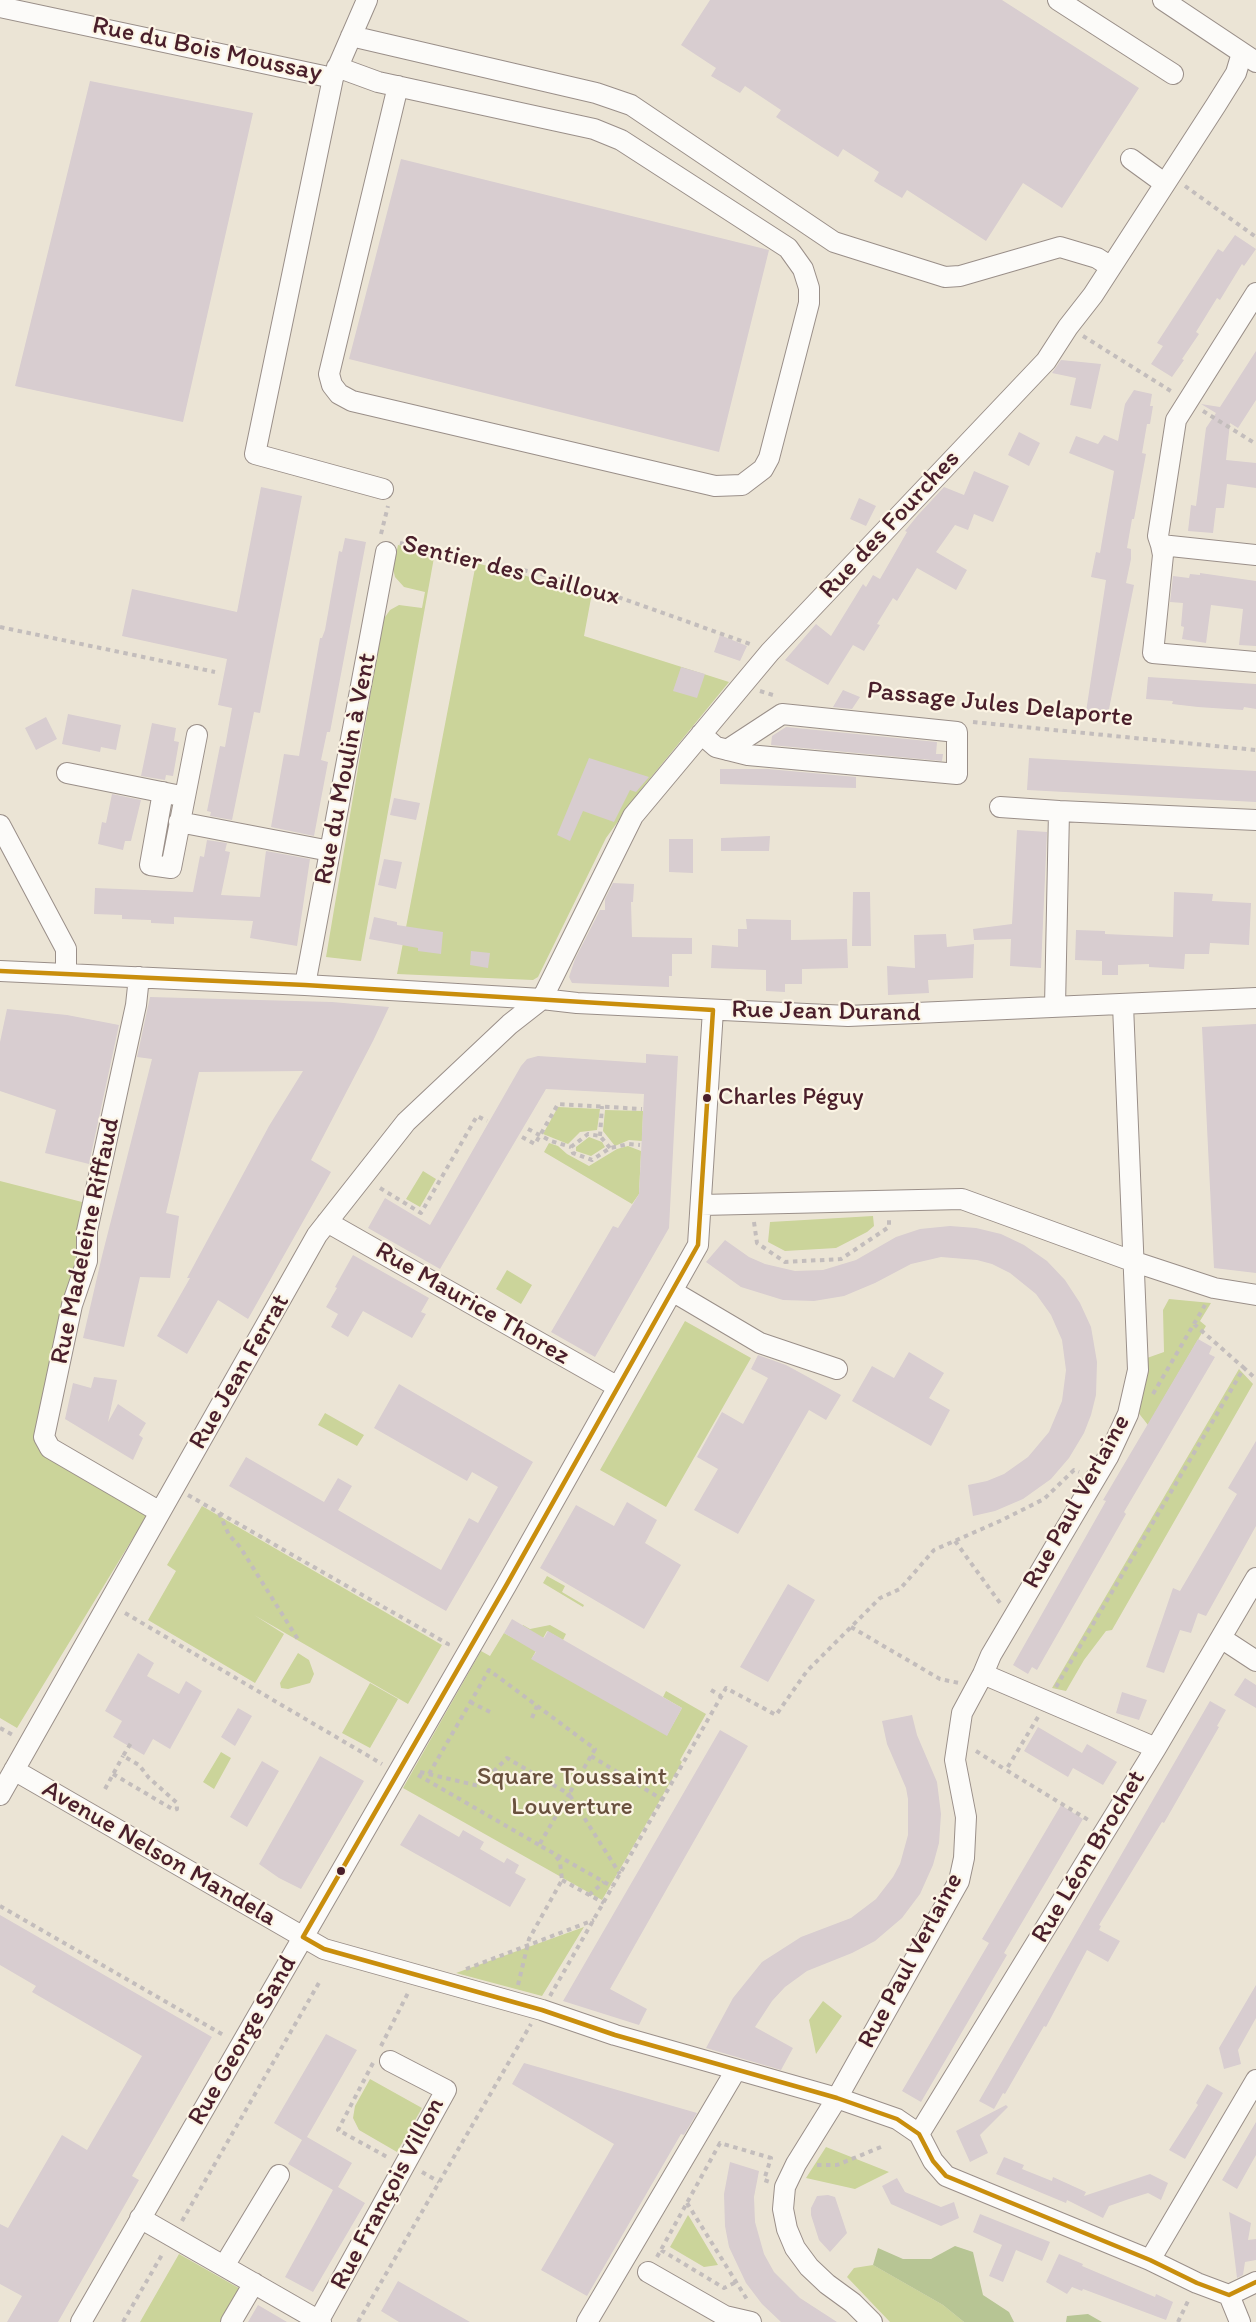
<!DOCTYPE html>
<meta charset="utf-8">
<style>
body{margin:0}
canvas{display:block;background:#ebe4d5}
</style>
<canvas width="1256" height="2322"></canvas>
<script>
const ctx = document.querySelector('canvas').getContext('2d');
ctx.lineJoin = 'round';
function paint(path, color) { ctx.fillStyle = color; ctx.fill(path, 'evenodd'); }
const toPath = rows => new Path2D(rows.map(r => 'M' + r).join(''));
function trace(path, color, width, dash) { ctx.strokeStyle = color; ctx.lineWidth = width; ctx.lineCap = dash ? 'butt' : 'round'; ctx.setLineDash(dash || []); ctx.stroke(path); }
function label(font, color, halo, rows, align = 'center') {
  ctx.font = font + ' Itim,sans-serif'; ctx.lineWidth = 4.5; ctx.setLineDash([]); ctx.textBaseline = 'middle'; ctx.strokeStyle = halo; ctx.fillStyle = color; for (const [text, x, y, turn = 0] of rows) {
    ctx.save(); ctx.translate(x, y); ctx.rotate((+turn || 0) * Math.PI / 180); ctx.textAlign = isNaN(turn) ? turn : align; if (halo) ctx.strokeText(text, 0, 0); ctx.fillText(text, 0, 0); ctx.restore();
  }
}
const green = toPath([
 [398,545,435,552,361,961,326,957,383,620,390,610,399,605,422,608,425,592,404,587,395,577,393,569],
 [476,563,592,593,584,636,729,682,643,787,606,838,538,977,533,980,397,974],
 [558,1107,600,1109,597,1130,580,1132,568,1144,543,1134],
 [605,1110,643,1111,642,1141,629,1140,615,1146,603,1131],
 [589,1137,602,1142,605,1147,591,1156,576,1151,576,1147],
 [549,1143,558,1146,567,1154,589,1166,617,1149,628,1146,641,1151,639,1194,632,1204,544,1152],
 [423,1171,436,1179,420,1207,406,1199],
 [0,1181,86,1203,41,1450,147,1515,17,1728,0,1718],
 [873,1216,874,1226,867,1232,836,1248,785,1251,768,1242,770,1222],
 [507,1270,532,1285,521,1304,496,1289],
 [1169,1299,1211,1303,1200,1321,1206,1326,1148,1425,1137,1411,1147,1358,1164,1352,1163,1310],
 [685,1321,751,1358,666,1507,600,1470],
 [1239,1369,1253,1384,1112,1630,1106,1631,1084,1660,1066,1691,1052,1688],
 [325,1413,364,1435,357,1446,318,1425],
 [202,1506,442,1645,408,1704,254,1615,284,1634,255,1683,148,1620,176,1571,167,1565],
 [547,1576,565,1586,562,1592,584,1605,583,1607,543,1583],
 [523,1625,530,1629,550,1625,566,1634,563,1640,547,1631,532,1658,667,1735,682,1708,663,1697,666,1691,706,1714,680,1760,682,1762,602,1900,403,1788,481,1651,490,1656,504,1633,515,1639],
 [298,1653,309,1660,314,1674,310,1683,288,1689,281,1688,280,1683],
 [370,1683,398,1699,370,1748,342,1733],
 [221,1752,231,1758,214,1789,203,1782],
 [584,1927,542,1996,456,1973],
 [823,2001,842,2016,816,2054,809,2020],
 [370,2079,422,2108,397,2152,359,2130,353,2118,355,2106],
 [826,2147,889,2172,855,2189,806,2178],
 [688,2215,690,2218,718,2265,704,2267,670,2247],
 [179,2254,244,2291,226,2322,140,2322],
 [873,2265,943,2305,964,2322,890,2322,847,2277,854,2268]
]);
const forest = toPath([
 [955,2246,973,2252,983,2295,1009,2312,1014,2322,964,2322,943,2305,873,2265,878,2248,903,2259,931,2259],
 [1088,2314,1102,2322,1066,2322,1067,2316]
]);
const building = toPath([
 [710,0,1002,0,1139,88,1062,208,1023,183,986,241,907,190,902,198,880,185,874,181,879,172,843,149,838,157,822,147,776,117,781,110,745,86,740,93,711,76,716,68,681,45],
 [90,81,253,113,183,422,15,386],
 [401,159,769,250,719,452,349,359],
 [1235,235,1256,249,1244,266,1242,264,1220,300,1217,298,1196,332,1199,334,1182,359,1184,360,1172,377,1151,364,1163,346,1157,343,1218,249,1223,252],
 [1256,351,1256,400,1238,428,1230,423,1226,460,1256,463,1256,488,1227,484,1224,508,1216,508,1213,533,1188,531,1191,505,1196,506,1206,428,1216,413,1201,404,1220,407],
 [1061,360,1101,364,1091,409,1070,405,1076,378,1052,373],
 [1134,390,1152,394,1150,406,1153,406,1150,424,1147,424,1142,453,1146,454,1134,519,1132,519,1127,548,1131,549,1131,559,1126,583,1134,585,1108,714,1086,712,1106,580,1091,577,1096,552,1100,553,1114,471,1069,453,1076,436,1098,444,1104,435,1118,441,1125,404],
 [1019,432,1040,443,1029,466,1008,455],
 [974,471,1009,486,993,522,974,514,968,530,955,525,936,552,967,570,956,590,917,568,897,601,893,598,877,624,880,625,864,651,853,645,828,685,785,660,816,624,831,636,863,584,866,587,873,575,880,579,907,532,905,531,918,515,944,487,964,495],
 [261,487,302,496,260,713,254,712,232,820,210,816,211,812,207,811,220,746,225,747,232,708,218,705,227,659,122,636,132,589,237,612],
 [859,498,876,506,866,526,850,519],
 [345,538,366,542,330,732,327,732,321,760,328,762,314,836,271,827,284,754,299,756,320,638,322,638,325,630,339,551,342,552],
 [1200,573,1256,581,1256,646,1239,645,1243,609,1211,605,1206,643,1182,639,1184,627,1181,626,1183,603,1170,602,1173,576,1189,578,1190,574,1200,575],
 [720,635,747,646,740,661,714,652],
 [681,667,705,674,697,698,673,691],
 [1148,677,1256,684,1256,709,1244,707,1243,710,1198,707,1172,704,1173,701,1146,699],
 [843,690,860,697,852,709,833,707],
 [68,714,121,725,116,750,101,747,100,752,62,744],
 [46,717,57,739,36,750,25,728],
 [152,723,176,728,174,741,179,742,173,776,166,775,165,780,141,776],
 [786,727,937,742,936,754,943,754,942,761,771,745,772,736],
 [589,758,649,777,636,792,630,790,614,822,583,811,570,841,557,835],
 [1029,758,1256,771,1256,802,1027,790],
 [720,769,768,769,856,777,856,788,720,784],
 [112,794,141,800,131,841,125,841,123,850,98,844,102,822,106,823],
 [394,798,420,803,416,820,390,815],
 [1017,830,1047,832,1041,968,1010,966,1011,939,974,940,973,929,1012,924],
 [770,836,769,851,721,851,721,838],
 [669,839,693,839,693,873,669,872],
 [207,840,227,843,225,851,230,852,221,895,260,897,266,851,310,859,297,946,250,938,253,921,174,917,174,924,151,923,151,920,122,919,122,915,94,914,95,888,193,892,200,856,204,857],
 [384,859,402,862,396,889,378,885],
 [613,883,634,884,633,902,631,902,632,937,692,938,692,954,672,954,672,976,669,976,669,987,572,983,569,977,575,959,600,910,605,910,605,899],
 [853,892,870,892,871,946,852,946],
 [1174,892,1213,894,1212,901,1251,903,1249,945,1210,943,1209,954,1185,954,1184,969,1149,967,1149,964,1118,965,1118,975,1102,975,1102,961,1075,960,1076,930,1105,931,1105,934,1173,937],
 [374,917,397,922,397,925,443,932,441,954,418,951,418,948,369,939],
 [746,919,791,920,791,940,847,939,848,968,802,969,802,984,785,984,785,992,766,991,766,970,711,968,712,945,738,947,738,929,747,929],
 [946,934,947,947,974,944,973,978,928,980,929,993,888,995,887,966,915,968,914,935],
 [471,951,490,953,488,968,470,965],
 [150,997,332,1002,389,1007,373,1041,311,1160,331,1172,248,1319,218,1300,187,1354,157,1336,190,1278,187,1278,269,1126,303,1071,199,1072,166,1213,179,1216,170,1278,140,1277,124,1347,83,1338,102,1256,152,1059,137,1057],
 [7,1009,67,1015,119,1025,89,1164,45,1153,56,1110,0,1091,0,1042],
 [1256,1024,1256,1273,1214,1268,1202,1027],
 [646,1054,678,1056,669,1228,595,1357,551,1332,613,1226,618,1228,639,1194,644,1094,546,1089,440,1269,368,1228,385,1198,430,1225,521,1066,527,1059,538,1056,646,1063],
 [950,1226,976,1228,1001,1234,1024,1245,1047,1261,1065,1280,1080,1303,1091,1327,1097,1362,1096,1395,1091,1415,1084,1433,1069,1458,1051,1479,1023,1499,995,1511,973,1516,968,1485,987,1481,1004,1474,1028,1457,1049,1432,1062,1401,1066,1370,1062,1340,1051,1315,1036,1294,1010,1273,992,1264,977,1260,941,1257,911,1264,875,1283,844,1296,814,1301,783,1300,741,1287,706,1262,725,1240,749,1257,765,1264,795,1271,823,1270,856,1260,896,1237,920,1229],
 [353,1255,429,1298,421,1312,426,1314,412,1338,363,1311,348,1337,331,1327,338,1314,326,1307,337,1288,335,1287],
 [1198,1339,1212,1347,1209,1354,1215,1357,1124,1512,1126,1514,1037,1670,1032,1667,1028,1674,1013,1665,1106,1501,1103,1500],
 [909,1352,944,1373,929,1398,950,1410,931,1446,852,1401,872,1366,894,1378],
 [758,1355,786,1365,841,1395,826,1420,809,1410,738,1534,694,1510,718,1469,697,1457,722,1412,743,1424,768,1378,751,1369],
 [94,1377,117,1380,108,1422,118,1404,146,1423,139,1435,143,1438,133,1460,65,1419,73,1383,91,1388],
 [399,1384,533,1462,446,1611,229,1486,246,1457,324,1502,338,1478,352,1486,338,1510,441,1570,469,1518,478,1523,498,1487,472,1472,467,1481,374,1428],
 [1256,1441,1256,1526,1206,1616,1198,1613,1191,1633,1180,1630,1164,1673,1146,1667,1173,1588,1180,1591,1237,1494,1228,1488],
 [627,1502,657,1520,645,1543,681,1565,644,1629,540,1568,576,1505,614,1526],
 [788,1584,815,1600,768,1682,740,1667],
 [512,1619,544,1638,548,1631,682,1708,667,1736,531,1659,536,1652,504,1633],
 [138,1653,154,1663,147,1676,179,1694,186,1681,202,1691,170,1749,153,1739,144,1755,113,1737,122,1721,105,1711],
 [1245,1678,1256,1685,1256,1708,1234,1695],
 [1122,1692,1147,1700,1139,1720,1116,1713],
 [1210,1701,1226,1710,1217,1726,1219,1727,1164,1823,1162,1822,1099,1925,1101,1926,1099,1930,1120,1941,1108,1962,1087,1950,1046,2027,1044,2026,1005,2094,1003,2093,994,2109,979,2101],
 [238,1708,252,1716,235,1746,221,1737],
 [912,1715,917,1735,937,1782,941,1814,939,1843,933,1865,920,1894,902,1918,875,1941,852,1953,807,1971,785,1987,772,2001,755,2027,793,2048,781,2070,706,2048,733,1998,762,1962,801,1937,851,1918,876,1899,893,1877,900,1864,908,1835,908,1799,906,1788,887,1744,882,1721],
 [1038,1727,1082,1753,1087,1744,1117,1762,1103,1785,1073,1768,1068,1777,1024,1751],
 [720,1730,748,1746,610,1989,647,2009,639,2025,563,2001],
 [320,1756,364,1781,301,1889,279,1878,259,1864],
 [262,1761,279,1771,247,1827,230,1817],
 [1061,1805,1083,1819,1004,1953,1007,1955,921,2102,902,2091,989,1943,982,1939],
 [419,1814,459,1837,463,1830,484,1842,480,1849,504,1863,507,1858,519,1865,515,1873,526,1879,510,1907,400,1845],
 [0,1915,212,2037,132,2176,139,2180,58,2322,7,2322,22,2296,0,2284,0,2224,8,2228,62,2135,87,2150,142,2056,32,1992,36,1986,0,1965],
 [1256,1985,1256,2018,1238,2050,1241,2064,1224,2069,1219,2048],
 [326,2034,357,2050,307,2137,352,2163,338,2187,365,2203,313,2292,285,2277,333,2190,288,2164,302,2140,274,2123],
 [524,2063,697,2113,684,2135,681,2134,587,2296,541,2270,614,2144,512,2084],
 [1207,2084,1223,2093,1185,2159,1169,2150,1198,2105,1196,2103],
 [1006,2105,1008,2107,980,2135,988,2153,970,2162,956,2131],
 [1256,2122,1256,2155,1237,2189,1222,2180],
 [1004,2157,1024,2165,1022,2169,1052,2181,1053,2177,1086,2192,1084,2196,1150,2174,1168,2183,1161,2200,1148,2193,1129,2199,1109,2206,1103,2218,1067,2200,1066,2203,996,2174],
 [730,2162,759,2171,754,2197,755,2222,764,2254,774,2272,800,2298,837,2322,781,2322,762,2304,746,2283,729,2247,725,2226,724,2194],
 [897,2178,905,2192,941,2207,954,2202,959,2218,941,2226,891,2204,882,2186],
 [828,2195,835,2197,847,2233,830,2252,819,2240,811,2215,811,2208,817,2196],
 [1229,2212,1251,2223,1248,2240,1256,2239,1256,2260,1245,2262,1243,2275,1237,2278],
 [980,2214,1050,2242,1042,2261,1016,2250,1003,2282,989,2276,1002,2245,973,2232],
 [1059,2254,1083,2264,1082,2266,1155,2297,1156,2294,1173,2302,1166,2320,1083,2289,1082,2291,1072,2287,1067,2294,1046,2282],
 [398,2281,470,2322,399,2322,381,2311],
 [258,2305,287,2322,248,2322]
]);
const path = toPath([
 [1185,186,1256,237],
 [1083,336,1174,393],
 [1203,411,1256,444],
 [381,534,388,506],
 [400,543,541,574,615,596,753,645],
 [0,627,215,672],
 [760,691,776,696],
 [973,722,1256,750],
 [528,1129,551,1141,571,1147],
 [600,1136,602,1106],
 [522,1137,535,1144,558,1104,642,1109],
 [610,1148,600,1136,588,1134,571,1147,573,1153,592,1160,610,1148,629,1144,640,1145],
 [380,1188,421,1213,477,1116,487,1121],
 [754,1222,757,1243,785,1262,841,1259,889,1227,889,1218],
 [1194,1324,1244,1368],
 [1153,1394,1205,1305],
 [188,1495,448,1644,446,1648],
 [219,1513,229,1535,240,1547,299,1641],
 [955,1541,1000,1603],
 [125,1613,382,1764],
 [851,1627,940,1679,959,1683],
 [1056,1687,1244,1368,1256,1379],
 [711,1690,721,1696],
 [470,1702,490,1712],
 [1038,1717,1006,1770,1090,1821],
 [532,1718,537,1706],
 [0,1728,13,1735],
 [976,1751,1006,1770],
 [591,1756,663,1800],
 [420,1772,479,1786,507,1758,569,1794,539,1845,613,1887],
 [113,1774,174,1810,177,1809,177,1803,149,1778,139,1765,123,1756,131,1743],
 [429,1774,489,1670,595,1749,569,1794,620,1874],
 [418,1775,539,1845],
 [105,1789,123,1756],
 [562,1880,604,1903],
 [589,1895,604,1882],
 [0,1906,225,2036],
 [466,1969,594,1920],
 [518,1985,529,1939,562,1880,560,1862,555,1855],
 [550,1996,726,1688,776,1715,807,1671,880,1598,900,1589,934,1550,1000,1521,1044,1499,1074,1470,1079,1472],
 [381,2046,409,1991],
 [373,2063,338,2130,389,2158],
 [817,2165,837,2165,881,2147],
 [422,2172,439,2182],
 [687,2203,748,2301],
 [182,2221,320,1981],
 [661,2250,724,2288,736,2282],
 [657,2257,720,2143,771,2158,764,2180,770,2182],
 [123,2322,163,2253],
 [358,2322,531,2024],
 [1178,2322,1189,2299]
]);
const minor = toPath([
 [1058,0,1173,74],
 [1163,0,1256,62],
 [0,7,333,78,367,0],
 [351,36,596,93,631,105,834,242,945,277,960,276,1060,247,1097,258,1111,267],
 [337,67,378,82,594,129,621,140,788,248,803,269,809,288,809,303,769,458,763,469,742,485,715,486,352,401,339,394,332,385,329,374,398,86],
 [333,78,255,454,383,489],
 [1131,159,1164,183],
 [1256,293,1176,420,1158,536,1161,545,1256,555],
 [1161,545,1163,555,1153,653,1256,662],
 [701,734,716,747,748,755,957,774,957,732,782,714,727,750],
 [67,773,176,795],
 [163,792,150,865,171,868,197,735],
 [1000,807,1059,811,1055,1006],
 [1059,811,1256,820],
 [179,822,330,851],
 [0,825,66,949,66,974],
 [0,971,305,985,542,999,577,1003,848,1016,1256,998],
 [139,977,136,1005,87,1231,87,1261,72,1305,44,1437,50,1448,160,1512],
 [305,985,386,552],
 [701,1205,962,1199,1132,1261,1214,1288,1256,1295],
 [327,1222,618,1387],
 [672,1291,760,1343,837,1369],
 [1221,1638,1256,1661],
 [983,1674,1156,1748],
 [14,1770,324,1949,542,2010,615,2035,837,2098,897,2119,919,2134,933,2161,946,2176,1150,2260,1197,2283,1229,2295,1256,2282],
 [0,1795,317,1235,406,1122,510,1024,542,999,633,816,770,652,1046,361,1068,327,1093,295,1216,105,1236,73,1242,53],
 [919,2134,1156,1748,1256,1578],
 [140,2218,321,2322],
 [1150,2260,1256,2080],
 [224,2266,279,2175],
 [648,2272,725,2316,751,2322],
 [1229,2295,1240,2322],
 [319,2320,446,2090,390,2061],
 [81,2322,507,1584,698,1245,713,1010],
 [231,2322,254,2283],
 [587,2322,736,2070],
 [872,2322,853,2303,827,2284,809,2267,795,2248,787,2229,783,2209,785,2187,796,2164,837,2098,959,1881,964,1858,966,1817,955,1760,962,1713,983,1674,991,1655,1108,1457,1128,1414,1138,1370,1123,1005]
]);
const bus1 = toPath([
 [0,971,305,985,713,1010],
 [303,1937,324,1949,542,2010,615,2035,837,2098,897,2119,919,2134,933,2161,946,2176,1150,2260,1197,2283,1229,2295,1256,2282],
 [303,1937,507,1584,698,1245,713,1010]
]);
const markers = [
 [707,1098,5,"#4a1f2b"],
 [341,1871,5,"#4a1f2b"]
];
const busNames = [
 ["Charles Péguy",718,1098]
];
const streetNames = [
 ["Rue du Bois Moussay",207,50,12],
 ["Rue des Fourches",890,525,-47],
 ["Sentier des Cailloux",511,571,14],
 ["Passage Jules Delaporte",1000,705,6],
 ["Rue du Moulin à Vent",346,769,-79],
 ["Rue Jean Durand",826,1012,1],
 ["Rue Madeleine Riffaud",86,1241,-78],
 ["Rue Maurice Thorez",472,1304,30],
 ["Rue Jean Ferrat",240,1372,-60],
 ["Rue Paul Verlaine",1077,1502,-61],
 ["Avenue Nelson Mandela",159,1854,30],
 ["Rue Léon Brochet",1089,1857,-59],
 ["Rue Paul Verlaine",911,1961,-62],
 ["Rue George Sand",243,2041,-60],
 ["Rue François Villon",388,2194,-62]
];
const parkNames = [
 ["Square Toussaint",572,1777],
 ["Louverture",572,1807]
];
paint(green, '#cbd49a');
paint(forest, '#b7c594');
paint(building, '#d8cdd0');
trace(minor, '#9a8f89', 22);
trace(path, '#c3bdbc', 4, [4.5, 4.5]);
trace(minor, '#fcfbf9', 20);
trace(bus1, '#c98e0d', 4.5);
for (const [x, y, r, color] of markers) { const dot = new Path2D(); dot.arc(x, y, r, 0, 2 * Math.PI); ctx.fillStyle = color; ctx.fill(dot); trace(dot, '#fcf5e5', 2); }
label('24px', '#4a1f2b', '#fcf5e5', busNames, 'left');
label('26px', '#4a1f2b', '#fcf5e5', streetNames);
label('26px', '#69513e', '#fcf5e5', parkNames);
</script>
